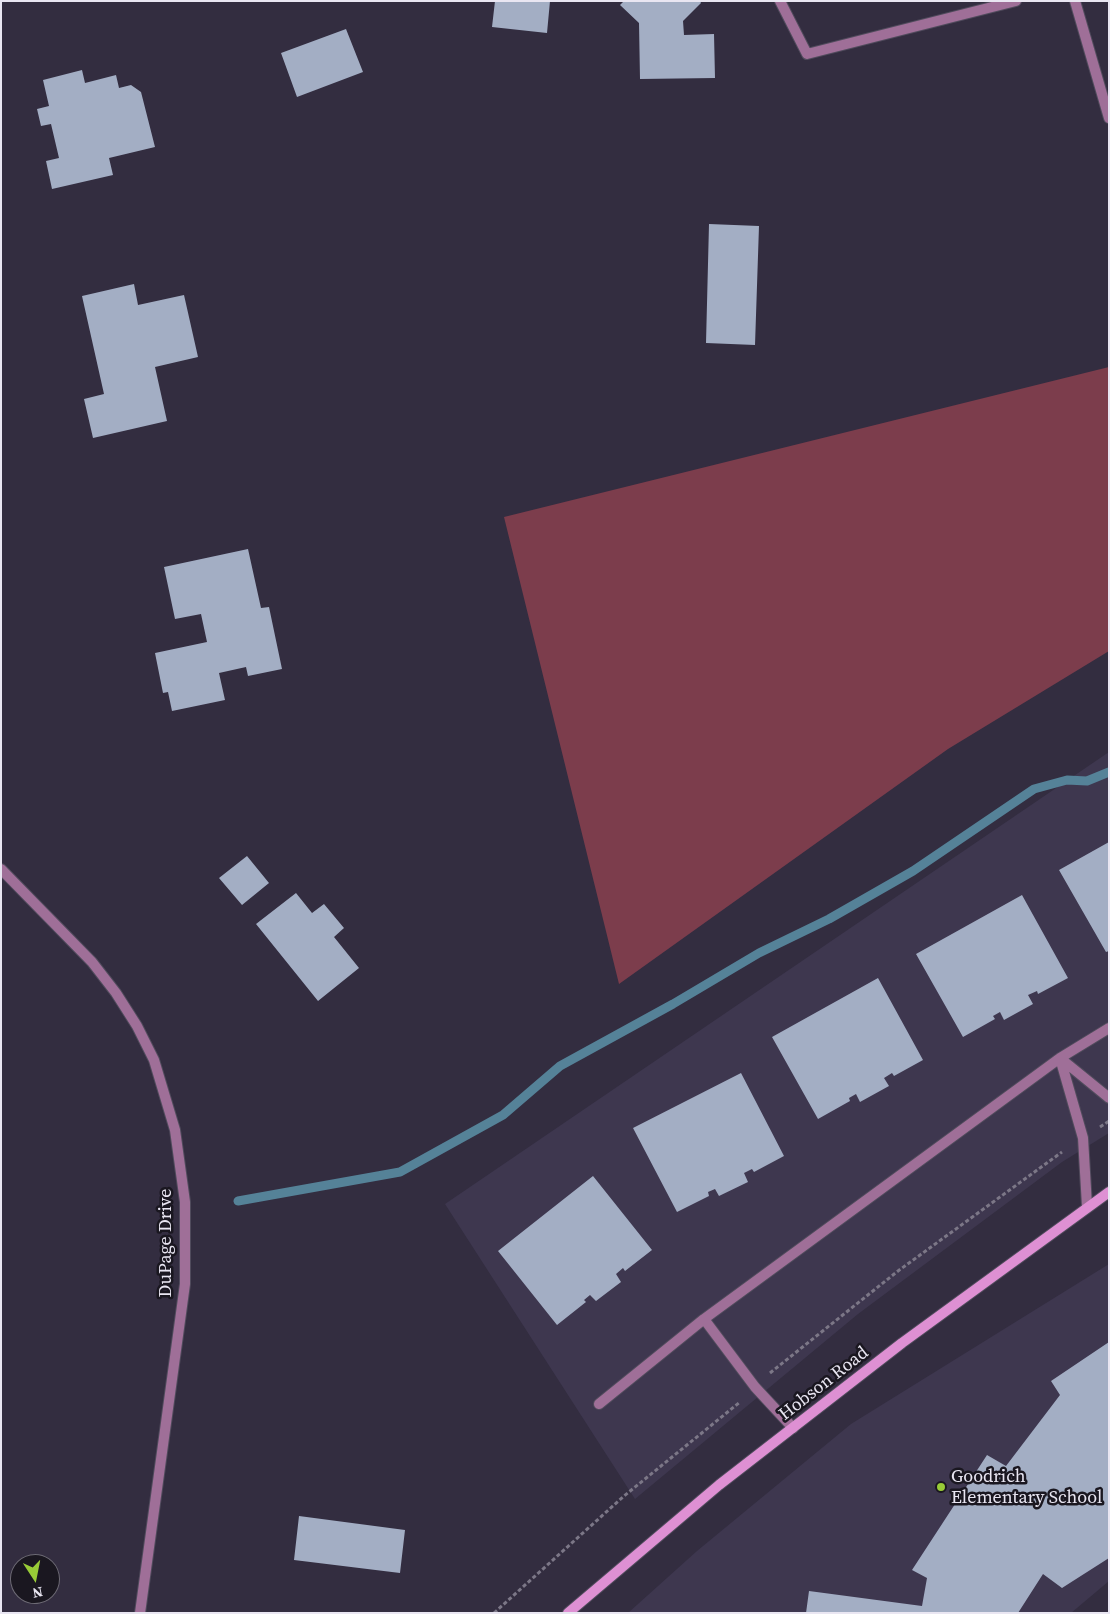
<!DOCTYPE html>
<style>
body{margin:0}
#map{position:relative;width:1110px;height:1614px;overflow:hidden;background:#332d40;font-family:"Source Serif 4",serif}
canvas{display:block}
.frame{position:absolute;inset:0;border:2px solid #e9e6f2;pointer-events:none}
.north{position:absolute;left:10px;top:1554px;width:50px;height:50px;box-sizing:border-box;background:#1a1720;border:1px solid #6d6a74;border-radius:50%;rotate:169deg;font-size:14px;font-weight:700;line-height:20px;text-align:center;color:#e9e6f2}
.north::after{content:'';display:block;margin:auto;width:18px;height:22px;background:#98cb37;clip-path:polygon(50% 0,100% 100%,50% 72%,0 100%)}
</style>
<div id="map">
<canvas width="1110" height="1614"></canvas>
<div class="frame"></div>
<div class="north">N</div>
</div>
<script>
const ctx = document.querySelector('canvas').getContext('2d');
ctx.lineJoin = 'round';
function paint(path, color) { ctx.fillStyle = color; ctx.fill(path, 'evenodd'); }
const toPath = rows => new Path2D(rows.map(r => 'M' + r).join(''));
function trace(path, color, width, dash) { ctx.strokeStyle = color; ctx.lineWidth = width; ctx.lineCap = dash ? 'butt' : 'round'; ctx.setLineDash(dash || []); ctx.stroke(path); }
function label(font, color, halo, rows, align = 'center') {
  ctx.font = font + ' "Source Serif 4",serif'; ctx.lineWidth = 5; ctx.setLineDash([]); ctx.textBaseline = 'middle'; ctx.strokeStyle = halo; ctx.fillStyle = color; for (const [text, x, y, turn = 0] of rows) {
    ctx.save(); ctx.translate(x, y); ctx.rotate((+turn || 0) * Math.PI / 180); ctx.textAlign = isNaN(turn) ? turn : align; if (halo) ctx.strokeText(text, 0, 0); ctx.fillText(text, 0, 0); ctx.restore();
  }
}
const built = toPath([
 [1109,752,1109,1133,1062,1162,858,1314,635,1499,445,1204],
 [1109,1264,1109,1581,1071,1613,628,1613,697,1551,851,1424]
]);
const green = toPath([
 [1109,367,1109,651,948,749,619,984,504,517]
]);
const stream = toPath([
 [238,1201,400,1172,503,1115,560,1066,673,1004,759,953,829,919,913,871,1034,789,1067,780,1087,781,1109,772]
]);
const building = toPath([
 [495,1,550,1,547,33,492,27],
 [624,1,700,1,701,3,683,21,684,35,714,34,715,78,640,79,639,23,620,5],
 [346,29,363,72,297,97,281,53],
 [82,70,85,83,116,75,119,88,131,85,141,92,155,147,109,158,113,175,52,189,46,161,59,158,51,124,41,126,37,109,49,106,43,80],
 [709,224,759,226,755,345,706,343],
 [134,284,138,305,184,295,198,357,155,367,167,421,93,438,84,399,104,394,82,296],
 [248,549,261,608,269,607,282,669,248,676,246,667,219,673,225,700,172,711,168,692,163,693,155,653,207,642,201,614,175,619,164,567],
 [1109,842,1109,951,1106,952,1059,870],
 [247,856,269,883,242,905,219,878],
 [296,893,312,913,324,904,344,928,334,937,359,968,318,1001,256,924],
 [1022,895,1068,978,1038,994,1037,991,1028,995,1033,1004,1004,1020,1000,1012,993,1016,995,1019,963,1037,916,954],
 [878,978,923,1060,894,1076,892,1073,884,1078,889,1086,860,1102,856,1094,849,1098,850,1101,818,1119,772,1037],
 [741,1073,784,1156,754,1172,752,1169,744,1173,748,1182,719,1196,715,1189,708,1192,709,1196,677,1212,633,1128],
 [593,1176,652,1250,625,1271,623,1268,616,1274,621,1282,596,1301,590,1295,584,1300,586,1302,557,1325,498,1251],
 [1109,1342,1109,1558,1062,1588,1043,1574,1018,1613,806,1613,809,1591,922,1606,927,1578,912,1570,987,1455,1006,1466,1060,1395,1051,1381],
 [299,1516,405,1530,400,1573,294,1560]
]);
const path = toPath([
 [1100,1127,1109,1121],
 [770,1373,898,1271,1062,1152],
 [494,1613,624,1496,740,1402]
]);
const lane = toPath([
 [1060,1058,1083,1138,1087,1206],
 [1060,1058,1109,1098],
 [704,1319,755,1387,793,1428],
 [599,1404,704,1319,1060,1058,1109,1028]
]);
const street = toPath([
 [780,1,807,54,1016,1],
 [1075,1,1109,118],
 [1,869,92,962,116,993,137,1026,154,1060,175,1130,185,1202,185,1284,140,1613]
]);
const secondary = toPath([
 [568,1613,719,1485,902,1343,1109,1192]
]);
const markers = [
 [941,1487,5,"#98cb37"]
];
const streetNames = [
 ["DuPage Drive",166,1243,-90],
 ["Hobson Road",824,1384,-38]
];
const poiNames = [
 ["Goodrich",951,1477],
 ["Elementary School",951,1498]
];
paint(built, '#3e374f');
paint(green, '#7c3d4c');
trace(stream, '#558298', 9);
paint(building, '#a3aec4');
trace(lane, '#504b5c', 12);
trace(street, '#504b5c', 12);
trace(secondary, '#504b5c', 12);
trace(path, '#7c7787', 3, [4, 2.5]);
trace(lane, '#9f6f98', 10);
trace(street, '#9f6f98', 10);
trace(secondary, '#de90d3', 10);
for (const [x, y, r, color] of markers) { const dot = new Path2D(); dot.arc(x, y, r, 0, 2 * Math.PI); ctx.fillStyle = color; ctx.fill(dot); trace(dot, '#1a1720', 2); }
label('18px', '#e9e6f2', '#1a1720', streetNames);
label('18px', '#e9e6f2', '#1a1720', poiNames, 'left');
</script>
